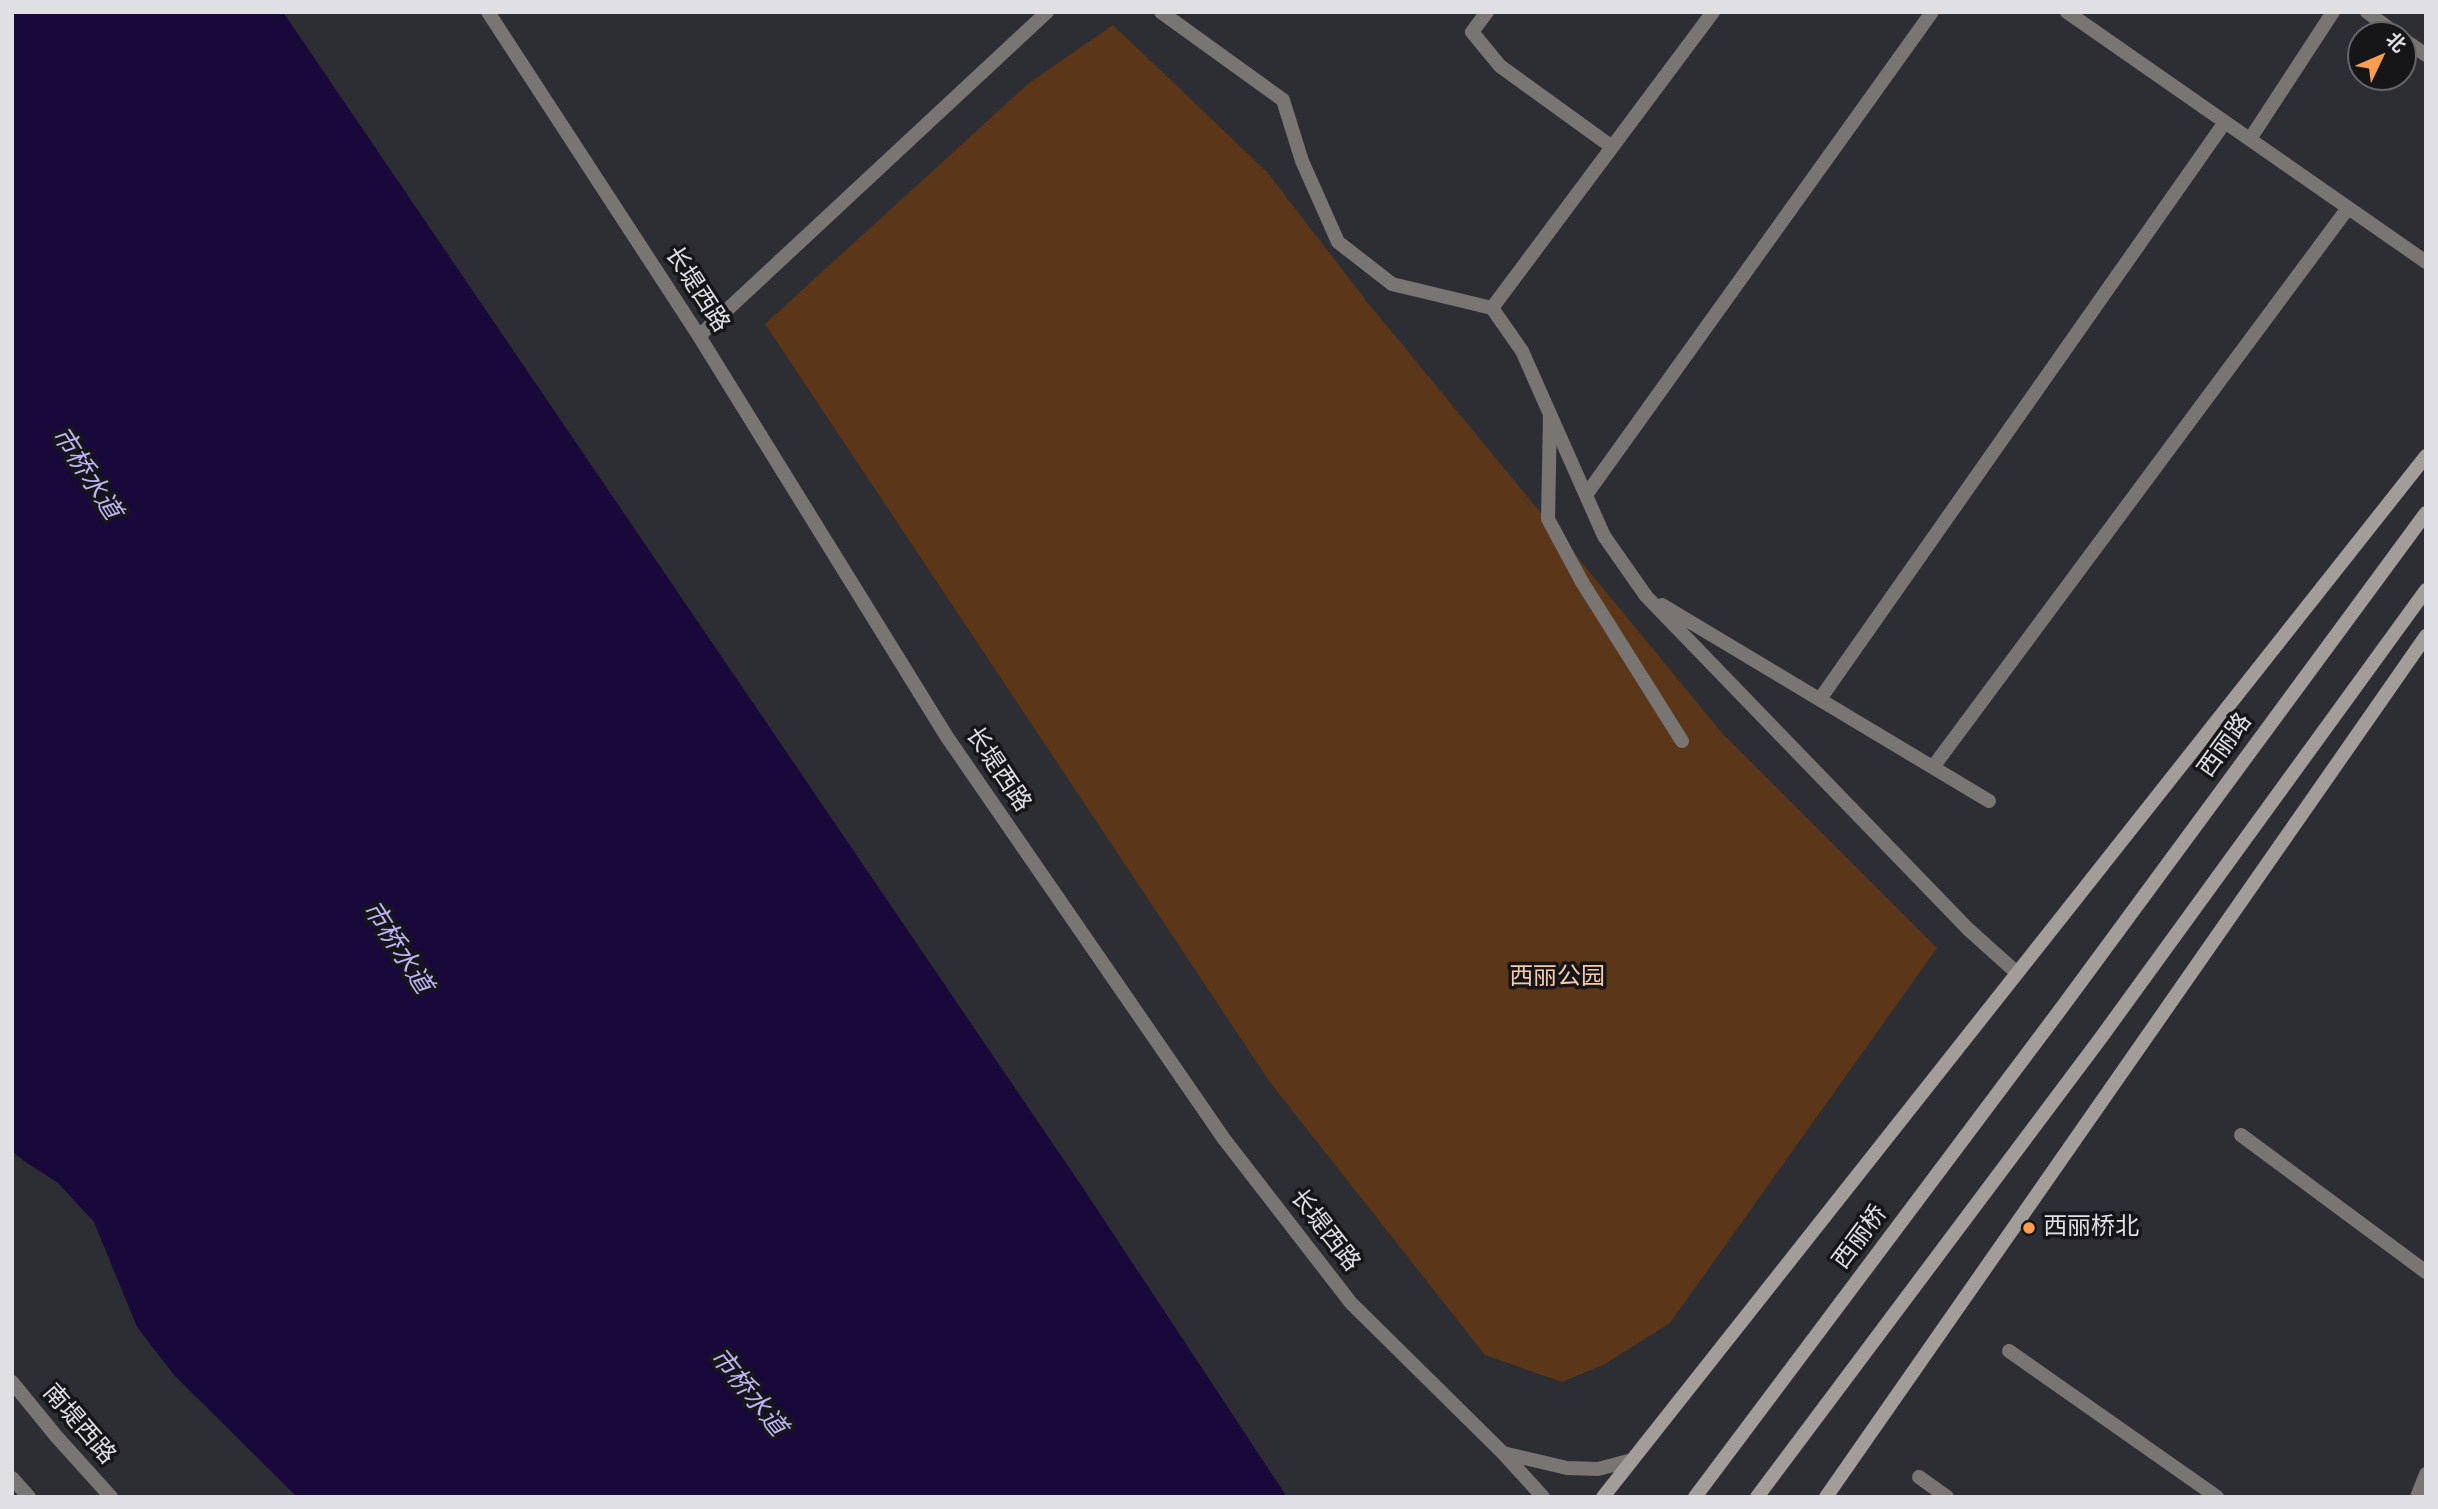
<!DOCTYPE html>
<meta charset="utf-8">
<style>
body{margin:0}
#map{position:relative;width:2438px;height:1509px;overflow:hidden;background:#2d2d34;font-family:Jost,"Noto Sans SC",sans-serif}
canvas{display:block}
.frame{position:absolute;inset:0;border:14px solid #e0e0e4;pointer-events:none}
.north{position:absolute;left:2347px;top:21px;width:70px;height:70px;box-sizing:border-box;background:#161619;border:2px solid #67676a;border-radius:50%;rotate:46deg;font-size:19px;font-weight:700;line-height:28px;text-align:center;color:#e0e0e4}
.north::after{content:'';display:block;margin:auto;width:24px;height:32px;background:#fb9e51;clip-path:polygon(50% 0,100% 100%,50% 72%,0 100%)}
</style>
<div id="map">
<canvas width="2438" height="1509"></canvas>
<div class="frame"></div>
<div class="north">北</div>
</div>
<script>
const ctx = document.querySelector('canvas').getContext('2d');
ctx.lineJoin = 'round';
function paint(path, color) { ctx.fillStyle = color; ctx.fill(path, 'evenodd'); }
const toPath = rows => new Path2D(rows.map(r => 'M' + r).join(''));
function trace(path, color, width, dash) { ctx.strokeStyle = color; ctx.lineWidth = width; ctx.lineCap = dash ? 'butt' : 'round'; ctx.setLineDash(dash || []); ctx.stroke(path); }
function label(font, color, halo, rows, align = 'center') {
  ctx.font = font + ' Jost,"Noto Sans SC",sans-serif'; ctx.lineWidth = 7; ctx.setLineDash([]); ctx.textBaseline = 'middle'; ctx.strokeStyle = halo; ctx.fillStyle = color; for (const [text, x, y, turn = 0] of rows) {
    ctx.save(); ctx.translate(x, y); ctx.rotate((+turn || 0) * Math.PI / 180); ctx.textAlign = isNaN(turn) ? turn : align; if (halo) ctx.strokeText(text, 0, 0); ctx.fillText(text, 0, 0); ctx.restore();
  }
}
const green = toPath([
 [1113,25,1267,172,1368,303,1723,734,1937,948,1670,1323,1605,1364,1562,1382,1485,1355,1269,1081,765,324,1029,83]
]);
const water = toPath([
 [12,12,283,12,1083,1188,1287,1497,297,1497,174,1375,137,1327,94,1222,58,1183,24,1161,12,1151]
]);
const service = toPath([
 [1550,415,1548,519,1582,582,1682,741]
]);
const minor = toPath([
 [1161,12,1283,100,1302,161,1338,242,1392,284,1492,308,1522,351,1604,536,1646,596,1968,929,2017,973],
 [1487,12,1472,32,1500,66,1612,147],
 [2067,12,2426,262],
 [2367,12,2398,35],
 [2403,39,2426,55],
 [2250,139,2333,12],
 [1492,308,1713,12],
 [699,336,1047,12],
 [1586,495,1932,12],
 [1662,605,1989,801],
 [1820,699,2225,122],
 [1933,767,2348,208],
 [2241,1135,2426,1272],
 [2009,1351,2217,1497],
 [1919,1477,1947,1497],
 [2417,1497,2426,1474]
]);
const tertiary = toPath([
 [488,12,699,336,947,737,1224,1139,1351,1303,1503,1453,1543,1497],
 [12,1382,56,1436,111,1497],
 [1503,1453,1567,1468,1598,1469,1632,1460],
 [12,1478,29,1497]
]);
const secondary = toPath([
 [1603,1497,2426,456],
 [1695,1497,2063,1006,2426,513],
 [1757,1497,2100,1039,2426,590],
 [1826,1497,2426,636]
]);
const markers = [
 [2029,1228,7,"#fb9e51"]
];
const streetNames = [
 ["长堤西路",696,290,57],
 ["西丽路",2226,746,-54],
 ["长堤西路",997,770,56],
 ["长堤西路",1324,1231,52],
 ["西丽桥",1861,1238,-53],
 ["南堤西路",78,1425,49]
];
const parkNames = [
 ["西丽公园",1557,978]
];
const poiNames = [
 ["西丽桥北",2043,1228]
];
const waterNames = [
 ["市桥水道",85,474,57],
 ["市桥水道",396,948,57],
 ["市桥水道",747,1393,51]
];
paint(green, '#5b3618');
paint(water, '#18093a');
trace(service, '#797572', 14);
trace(minor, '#797572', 14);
trace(tertiary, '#797572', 14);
trace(secondary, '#a39d99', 14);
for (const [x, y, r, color] of markers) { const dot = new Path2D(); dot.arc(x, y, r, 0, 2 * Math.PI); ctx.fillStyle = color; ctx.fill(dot); trace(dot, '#161619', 2.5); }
label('24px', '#e0e0e4', '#161619', streetNames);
label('24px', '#facaa8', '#161619', parkNames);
label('24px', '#e0e0e4', '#161619', poiNames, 'left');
label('italic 26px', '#bdb4f7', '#161619', waterNames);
</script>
